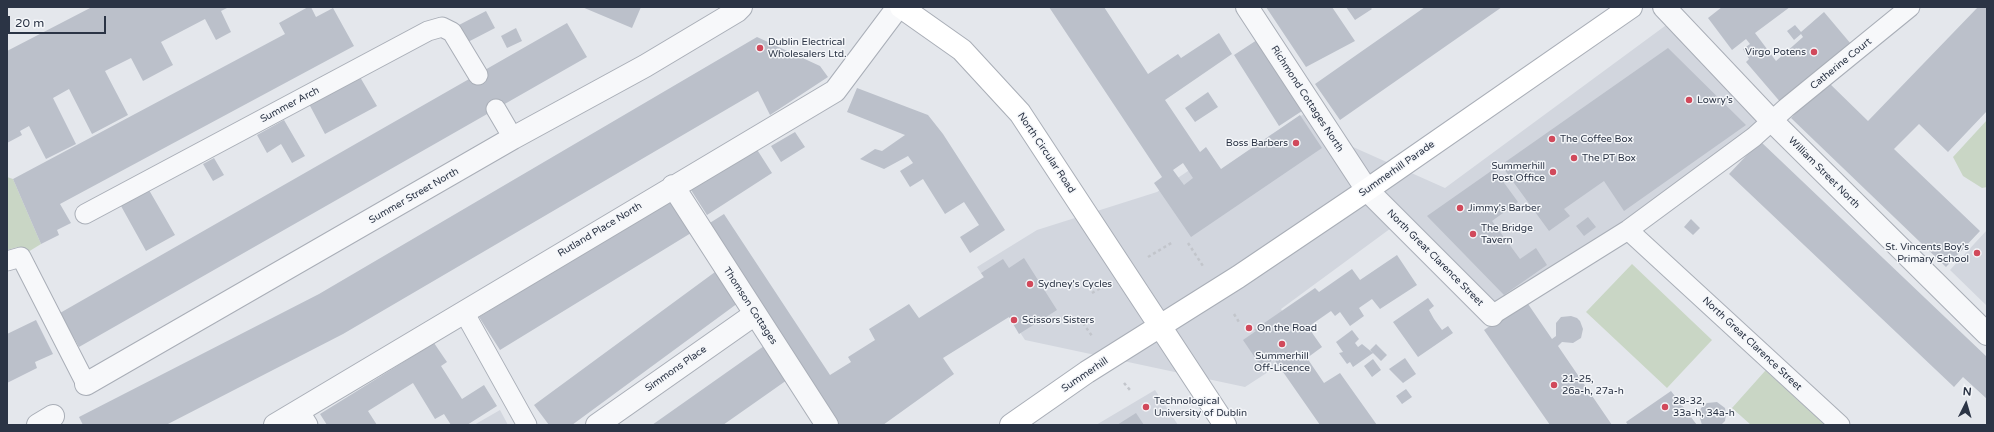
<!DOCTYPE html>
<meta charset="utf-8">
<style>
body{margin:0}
#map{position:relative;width:1994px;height:432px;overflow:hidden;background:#e4e7ec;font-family:"Varela Round",sans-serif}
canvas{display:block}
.frame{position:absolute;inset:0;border:8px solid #2b3445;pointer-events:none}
.north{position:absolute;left:1946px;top:384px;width:40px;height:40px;-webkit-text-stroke:3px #f4f6f9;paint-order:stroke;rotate:5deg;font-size:11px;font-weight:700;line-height:16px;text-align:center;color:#2b3445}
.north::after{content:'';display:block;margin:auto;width:14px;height:18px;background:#2b3445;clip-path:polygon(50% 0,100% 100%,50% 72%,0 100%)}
.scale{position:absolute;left:8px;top:16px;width:98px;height:18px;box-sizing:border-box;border:2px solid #2b3445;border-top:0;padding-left:5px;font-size:12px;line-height:14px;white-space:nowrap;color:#2b3445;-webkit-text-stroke:3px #f4f6f9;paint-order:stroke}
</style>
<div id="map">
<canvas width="1994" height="432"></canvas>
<div class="frame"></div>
<div class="north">N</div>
<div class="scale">20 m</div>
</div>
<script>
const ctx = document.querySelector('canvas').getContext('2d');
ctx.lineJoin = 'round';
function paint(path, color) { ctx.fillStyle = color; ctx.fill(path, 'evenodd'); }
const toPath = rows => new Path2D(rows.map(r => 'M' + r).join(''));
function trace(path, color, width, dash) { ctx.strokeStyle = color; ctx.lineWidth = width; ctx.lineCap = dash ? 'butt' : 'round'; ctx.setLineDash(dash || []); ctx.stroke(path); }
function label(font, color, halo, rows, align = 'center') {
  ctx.font = font + ' "Varela Round",sans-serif'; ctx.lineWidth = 3; ctx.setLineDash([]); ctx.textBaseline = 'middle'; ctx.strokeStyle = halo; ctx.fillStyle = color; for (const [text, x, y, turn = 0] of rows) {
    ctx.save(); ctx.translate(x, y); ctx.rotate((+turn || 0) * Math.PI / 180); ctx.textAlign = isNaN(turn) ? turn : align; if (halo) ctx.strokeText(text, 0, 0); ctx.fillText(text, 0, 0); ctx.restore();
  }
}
const built = toPath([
 [1669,23,1762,120,1495,319,1402,220,1281,309,1305,348,1245,387,1025,340,977,267,1037,230,1157,192,1191,169,1223,214,1269,136,1315,107,1335,139,1445,188],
 [1987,230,1987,306,1950,270],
 [1155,390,1178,425,1096,425],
 [500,410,508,425,474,425]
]);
const green = toPath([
 [1987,120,1987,187,1982,188,1963,176,1953,157],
 [7,177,13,179,41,244,28,252,18,247,7,250],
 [1632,264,1712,340,1667,388,1586,312],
 [1765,371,1766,371,1825,425,1751,425,1732,408]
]);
const building = toPath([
 [92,7,229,7,221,11,231,32,216,40,205,19,161,42,173,65,143,81,131,58,105,71,128,115,92,134,69,89,53,98,76,144,46,159,29,126,20,131,22,135,7,143,7,51],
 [308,7,311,7,316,17,333,8,354,46,60,204,71,223,57,230,59,235,41,244,13,179,285,34,279,23],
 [582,7,641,7,632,28],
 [1049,7,1104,7,1148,74,1178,54,1181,58,1219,33,1232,54,1165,100,1200,152,1206,147,1221,169,1300,115,1322,148,1191,237,1154,183,1162,177],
 [1183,163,1193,178,1184,185,1173,170],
 [1266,7,1332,7,1355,41,1306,67],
 [1346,7,1370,7,1372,9,1355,20],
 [1425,7,1502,7,1340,120,1315,84],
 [1722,7,1790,7,1755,33,1776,61,1803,37,1801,34,1794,40,1787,31,1795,25,1801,32,1824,12,1851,44,1782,104,1746,62,1749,59,1743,49,1750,44,1746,39,1732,50,1708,18],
 [1978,7,1987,7,1987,111,1948,152,1919,124,1894,149,1980,231,1946,267,1791,118,1827,81,1868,121],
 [486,11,495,28,466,43,457,26],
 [567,23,587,57,79,347,60,313],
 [516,28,522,41,507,48,501,36],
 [757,37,820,66,828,77,770,115,758,91,343,334,166,425,83,425,79,417,319,294],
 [1257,40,1302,111,1279,126,1234,55],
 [1668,48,1746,125,1624,211,1604,181,1564,209,1570,216,1549,231,1501,165],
 [360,77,377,106,325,134,309,104],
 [857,88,928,115,943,134,1005,230,970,253,960,237,979,225,964,202,945,214,923,179,910,187,900,171,913,163,908,156,884,169,860,159,875,149,882,151,905,135,847,112],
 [1208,92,1218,107,1195,122,1185,108],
 [284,120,305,156,292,163,281,144,267,153,257,135],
 [795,132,805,147,781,162,771,146],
 [1760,141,1987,357,1987,399,1963,377,1954,387,1729,174],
 [756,148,772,173,707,215,691,190],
 [214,158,224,175,213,181,203,164],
 [1494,169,1518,202,1492,221,1520,259,1536,248,1547,265,1504,295,1427,216],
 [149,190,175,235,146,251,121,206],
 [671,200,691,233,500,350,479,317],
 [724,214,830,375,851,362,848,357,875,340,869,329,909,304,919,318,984,277,981,273,1003,259,1009,268,1024,258,1057,310,1019,334,1009,317,943,358,954,374,883,425,838,425,705,226],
 [1588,217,1596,227,1584,236,1576,226],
 [1691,219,1700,228,1693,235,1684,227],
 [1397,255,1417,285,1380,309,1372,299,1359,308,1364,316,1350,326,1340,312,1335,316,1331,311,1308,327,1322,347,1307,358,1324,383,1340,373,1377,425,1320,425,1274,359,1262,368,1243,340,1256,331,1254,330,1315,288,1319,292,1352,269,1360,280],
 [715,272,738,303,572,425,549,425,534,405],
 [1428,298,1434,306,1429,310,1434,319,1442,330,1448,326,1453,333,1418,357,1393,322],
 [1526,301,1552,339,1556,336,1556,323,1561,317,1571,316,1577,318,1580,321,1583,329,1581,338,1573,343,1562,342,1558,346,1612,425,1550,425,1484,330],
 [36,320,53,354,35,362,37,368,7,383,7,334],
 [1352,330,1359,339,1355,343,1358,347,1362,344,1373,353,1353,367,1350,362,1347,364,1339,353,1343,352,1336,342],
 [434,343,447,362,441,366,462,399,484,385,497,406,467,425,451,425,444,414,435,419,413,383,368,411,377,425,327,425,320,414],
 [1376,344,1387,355,1381,361,1370,350],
 [764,346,787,380,770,392,723,425,652,425],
 [1405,358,1416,374,1403,383,1389,369],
 [1373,359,1381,370,1372,377,1364,366],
 [1406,389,1412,397,1402,404,1396,396],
 [1671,391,1697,425,1628,425,1626,422],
 [1717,402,1725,408,1726,414,1725,421,1721,425,1702,425,1699,415,1701,408,1707,403],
 [1136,413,1144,425,1117,425]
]);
const path = toPath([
 [1188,243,1203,266],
 [1148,257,1173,242],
 [1092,293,1102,287],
 [1234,314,1239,322],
 [1083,323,1092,336],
 [1124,383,1130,390],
 [1167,400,1173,396]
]);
const service = toPath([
 [496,109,513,138],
 [85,214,428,31,442,27,452,32,478,75],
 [1628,230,1840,425],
 [7,261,21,257,86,384],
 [464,312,527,425],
 [1492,315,1628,230,1754,137,1786,108,1910,7],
 [300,412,308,425]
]);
const minor = toPath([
 [1247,7,1367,190,1492,315],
 [1664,7,1771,120,1987,334],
 [673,186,827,425],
 [86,384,513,138,645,66,737,11,741,7],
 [38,425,53,416],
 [275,425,835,91,898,7],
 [597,425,755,314]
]);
const secondary = toPath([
 [901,7,962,50,1020,113,1225,425],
 [1011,425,1087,372,1238,277,1367,190,1631,7]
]);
const markers = [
 [760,48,4,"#d1495b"],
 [1814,52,4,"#d1495b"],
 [1689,100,4,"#d1495b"],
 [1552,139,4,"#d1495b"],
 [1296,143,4,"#d1495b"],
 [1574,158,4,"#d1495b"],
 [1553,172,4,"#d1495b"],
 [1460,208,4,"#d1495b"],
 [1473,234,4,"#d1495b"],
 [1977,253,4,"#d1495b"],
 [1030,284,4,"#d1495b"],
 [1014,320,4,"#d1495b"],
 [1249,328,4,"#d1495b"],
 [1282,344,4,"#d1495b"],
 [1554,385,4,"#d1495b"],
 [1146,407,4,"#d1495b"],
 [1665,407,4,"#d1495b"]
];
const poiNames = [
 ["Dublin Electrical",768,42],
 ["Wholesalers Ltd.",768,54],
 ["Virgo Potens",1806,52,"right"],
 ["Lowry’s",1697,100],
 ["The Coffee Box",1560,139],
 ["Boss Barbers",1288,143,"right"],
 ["The PT Box",1582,158],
 ["Summerhill",1545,166,"right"],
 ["Post Office",1545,178,"right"],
 ["Jimmy's Barber",1468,208],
 ["The Bridge",1481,228],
 ["Tavern",1481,240],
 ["St. Vincents Boy's",1969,247,"right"],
 ["Primary School",1969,259,"right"],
 ["Sydney's Cycles",1038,284],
 ["Scissors Sisters",1022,320],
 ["On the Road",1257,328],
 ["Summerhill",1282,356,"center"],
 ["Off-Licence",1282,368,"center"],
 ["21-25,",1562,379],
 ["26a-h, 27a-h",1562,391],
 ["Technological",1154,401],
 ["University of Dublin",1154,413],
 ["28-32,",1673,401],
 ["33a-h, 34a-h",1673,413]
];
const streetNames = [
 ["Catherine Court",1841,64,-39],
 ["Richmond Cottages North",1307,99,57],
 ["Summer Arch",290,105,-28],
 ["North Circular Road",1046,153,56],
 ["Summerhill Parade",1397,169,-35],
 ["William Street North",1824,173,45],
 ["Summer Street North",414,196,-30],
 ["Rutland Place North",600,230,-31],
 ["North Great Clarence Street",1435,258,45],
 ["Thomson Cottages",750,306,57],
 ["North Great Clarence Street",1752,344,43],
 ["Simmons Place",676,369,-35],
 ["Summerhill",1085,375,-34]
];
paint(built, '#d2d6de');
paint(green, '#c9d6c5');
paint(building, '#bbc0ca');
trace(service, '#a9aeb7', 21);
trace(minor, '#a9aeb7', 24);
trace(secondary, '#a9aeb7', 24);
trace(path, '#c2c5cb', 2.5, [3, 3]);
trace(service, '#f7f8fa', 19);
trace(minor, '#f7f8fa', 22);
trace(secondary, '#fff', 22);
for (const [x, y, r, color] of markers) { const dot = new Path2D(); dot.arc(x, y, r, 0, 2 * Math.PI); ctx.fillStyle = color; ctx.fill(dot); trace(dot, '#f4f6f9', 1.5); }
label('10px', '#2b3445', '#f4f6f9', poiNames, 'left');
label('10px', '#2b3445', '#f4f6f9', streetNames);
</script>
